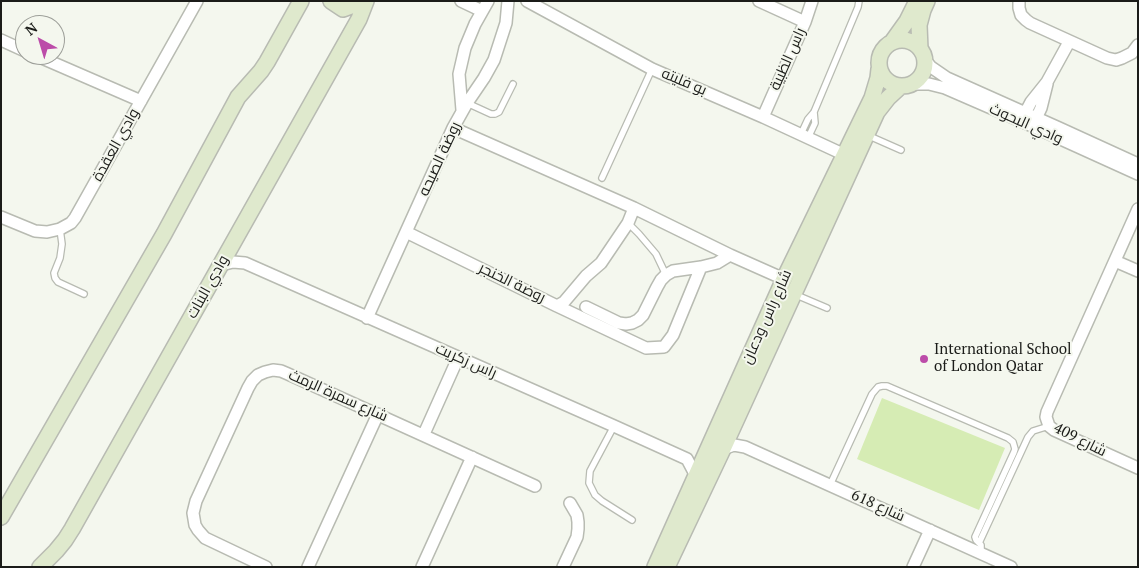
<!DOCTYPE html>
<meta charset="utf-8">
<style>
body{margin:0}
#map{position:relative;width:1139px;height:568px;overflow:hidden;background:#f4f7ee;font-family:"PT Serif",serif}
canvas{display:block}
.frame{position:absolute;inset:0;border:2px solid #1b1c19;pointer-events:none}
.north{position:absolute;left:15px;top:15px;width:50px;height:50px;box-sizing:border-box;background:#f4f7ee;border:1px solid #9d9f99;border-radius:50%;rotate:321deg;font-size:14px;font-weight:700;line-height:20px;text-align:center;color:#1b1c19}
.north::after{content:'';display:block;margin:auto;width:18px;height:22px;background:#bc4ca9;clip-path:polygon(50% 0,100% 100%,50% 72%,0 100%)}
</style>
<div id="map">
<canvas width="1139" height="568"></canvas>
<div class="frame"></div>
<div class="north">N</div>
</div>
<script>
const ctx = document.querySelector('canvas').getContext('2d');
ctx.lineJoin = 'round';
function paint(path, color) { ctx.fillStyle = color; ctx.fill(path, 'evenodd'); }
const toPath = rows => new Path2D(rows.map(r => 'M' + r).join(''));
function trace(path, color, width, dash) { ctx.strokeStyle = color; ctx.lineWidth = width; ctx.lineCap = dash ? 'butt' : 'round'; ctx.setLineDash(dash || []); ctx.stroke(path); }
function label(font, color, halo, rows, align = 'center') {
  ctx.font = font + ' "PT Serif",Cairo,serif'; ctx.lineWidth = 4; ctx.setLineDash([]); ctx.textBaseline = 'middle'; ctx.strokeStyle = halo; ctx.fillStyle = color; for (const [text, x, y, turn = 0] of rows) {
    ctx.save(); ctx.translate(x, y); ctx.rotate((+turn || 0) * Math.PI / 180); ctx.textAlign = isNaN(turn) ? turn : align; if (halo) ctx.strokeText(text, 0, 0); ctx.fillText(text, 0, 0); ctx.restore();
  }
}
const green = toPath([
 [882,398,1005,448,979,510,857,459]
]);
const lane = toPath([
 [467,103,491,114,495,114,499,112,513,84],
 [801,134,808,119,814,112,858,7,859,1],
 [867,135,901,150],
 [808,138,815,123,814,112],
 [602,178,652,69],
 [628,223,639,234,656,254,666,275],
 [60,229,62,244,60,258,54,273,55,278,58,282,84,294],
 [794,294,827,308],
 [614,426,590,471,589,483,595,495,602,501,632,520],
 [830,485,872,394,878,387,882,386,887,386,1008,438,1013,442,1015,449,1014,452,975,537,976,540,981,545,981,553],
 [979,543,1028,437,1033,431,1049,426]
]);
const street = toPath([
 [461,1,482,11],
 [527,1,652,69,763,117,845,155],
 [759,1,805,22],
 [1019,1,1019,8,1021,15,1026,20,1030,23,1107,58,1116,60,1122,58,1132,53,1138,45],
 [1,40,25,51],
 [35,55,141,101],
 [925,60,931,67,947,78,1059,128,1138,164],
 [913,84,929,84,945,88,1021,121,1138,174],
 [462,110,459,74,465,48,475,24,488,1],
 [763,117,805,22,812,1],
 [1022,119,1031,102,1047,82,1069,42],
 [1034,123,1041,108,1047,84],
 [453,128,634,208,730,255],
 [1138,209,1047,412,1046,417,1049,426,1054,430,1138,468],
 [1,217,35,231,47,232,60,229,71,223,75,218,197,1],
 [406,232,557,306,564,302,586,276,601,263,628,223,634,208],
 [1115,261,1138,271],
 [221,265,233,262,245,263,614,426,687,459,696,476],
 [557,306,646,348,664,347,673,335,701,267],
 [586,307,619,323,626,324,632,323,638,320,643,315,657,287,661,280,666,275,673,271,701,267,717,263,730,255,784,279],
 [367,318,453,128,467,103,484,78,494,60,506,23,508,1],
 [424,434,458,358],
 [723,449,734,445,745,447,1011,567],
 [266,567,205,538,198,530,195,525,193,513,196,501,248,388,252,381,258,375,265,372,273,370,281,371,288,374,535,486],
 [308,567,378,414],
 [422,567,472,457],
 [563,567,577,537,578,529,578,522,577,515,570,503],
 [913,567,930,530]
]);
const secondary = toPath([
 [331,1,343,9,365,1],
 '879 63a23 23 0 1 1 46 0a23 23 0 1 1-46 0Z',
 [892,42,907,21,917,1],
 [920,49,919,25,923,10,927,1],
 [1,517,164,234,238,97,261,71,267,62,301,1],
 [40,567,56,551,65,540,72,529,359,19,366,1],
 [655,567,784,279,872,98,878,78,879,69],
 [667,567,723,449,877,112,888,98,901,86]
]);
const markers = [
 [924,359,5,"#bc4ca9"]
];
const streetNames = [
 ["راس الظبية",788,59,-66],
 ["بو فليته",684,82,23],
 ["وادي البحوث",1026,124,24],
 ["وادي العقدة",116,145,-61],
 ["روضة الصيحه",440,159,-65],
 ["روضة الخنجر",512,283,26],
 ["وادي البنات",208,287,-61],
 ["شارع راس ودعان",767,317,-66],
 ["راس زكريت",466,361,24],
 ["شارع سمرة الرمث",338,396,24],
 ["شارع 409",1080,440,27],
 ["شارع 618",878,506,24]
];
const poiNames = [
 ["International School",934,350],
 ["of London Qatar",934,367]
];
paint(green, '#d6ecb4');
trace(lane, '#b8bbb2', 8);
trace(street, '#b8bbb2', 14);
trace(secondary, '#b8bbb2', 18);
trace(lane, '#fff', 5.5);
trace(street, '#fff', 11);
trace(secondary, '#dfe9cd', 15);
for (const [x, y, r, color] of markers) { const dot = new Path2D(); dot.arc(x, y, r, 0, 2 * Math.PI); ctx.fillStyle = color; ctx.fill(dot); trace(dot, '#f4f7ee', 2); }
label('15px', '#1b1c19', '#f4f7ee', streetNames);
label('15px', '#1b1c19', '#f4f7ee', poiNames, 'left');
</script>
